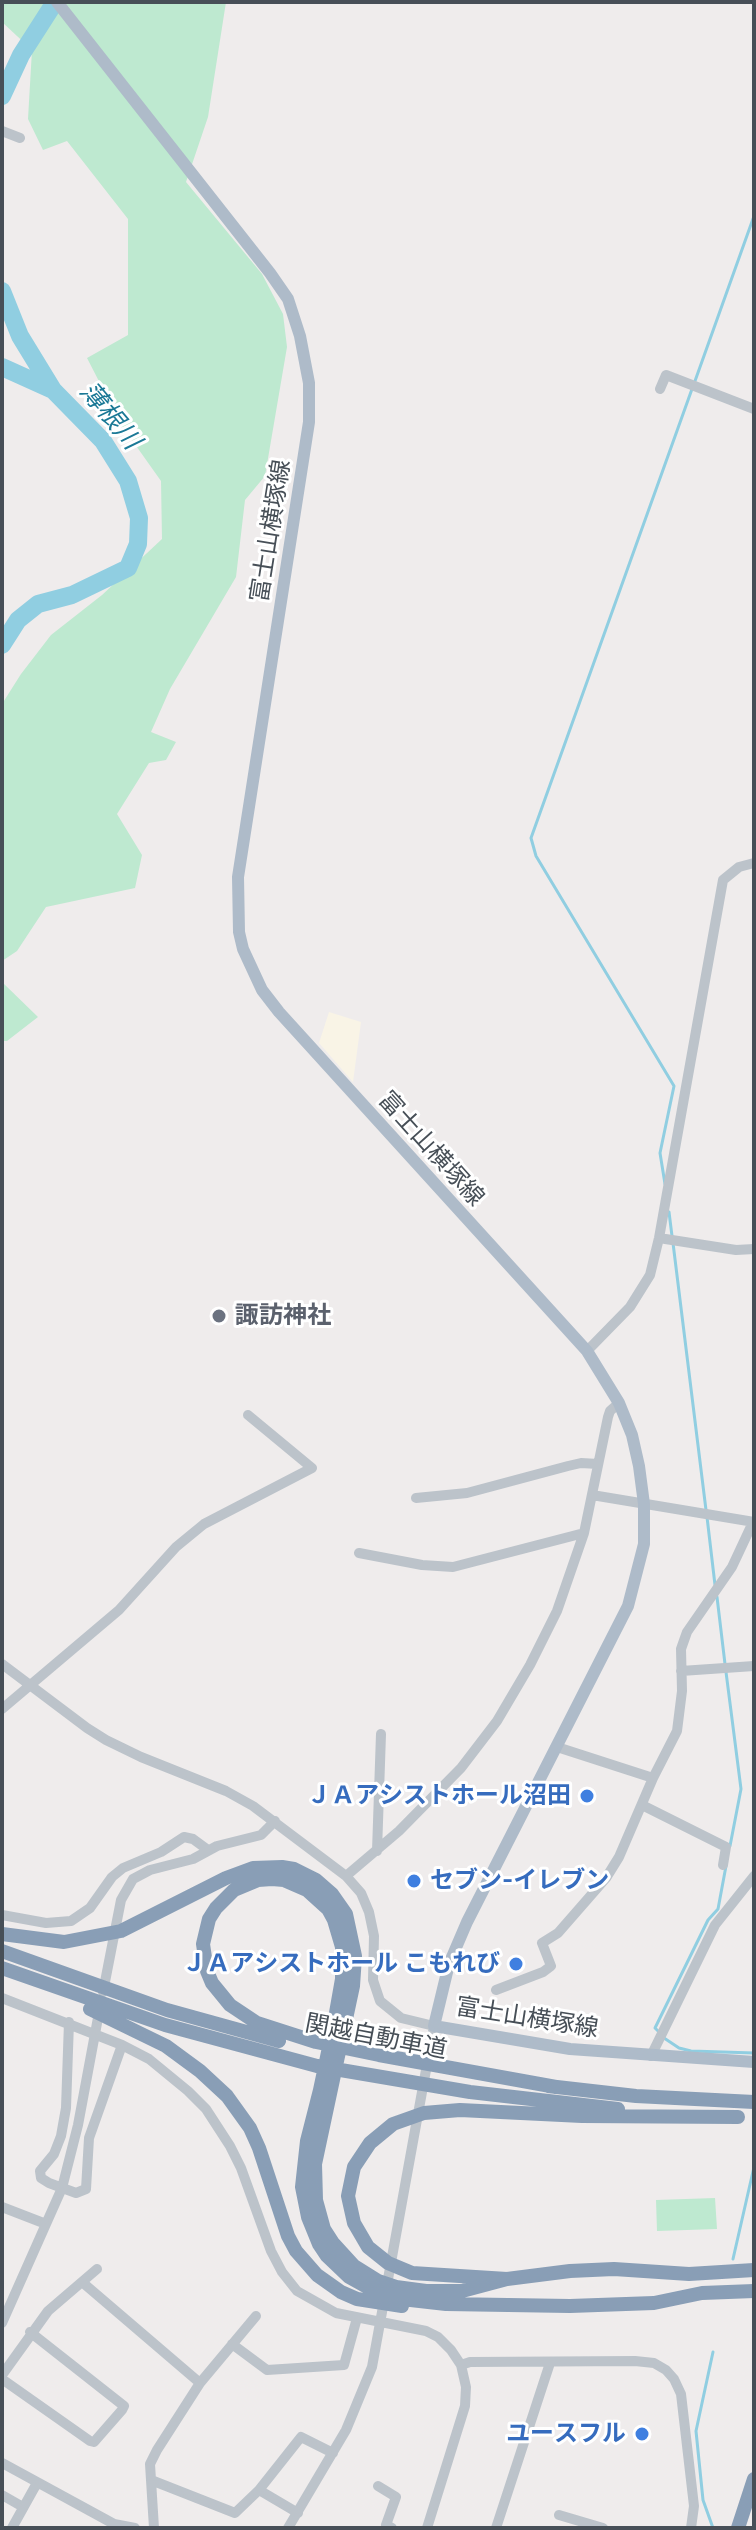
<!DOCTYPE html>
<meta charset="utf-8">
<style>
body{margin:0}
#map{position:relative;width:756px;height:2530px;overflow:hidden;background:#efecec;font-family:Inter,sans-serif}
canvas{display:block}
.frame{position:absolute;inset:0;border:4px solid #474f57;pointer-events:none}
</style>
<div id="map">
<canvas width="756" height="2530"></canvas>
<div class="frame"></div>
</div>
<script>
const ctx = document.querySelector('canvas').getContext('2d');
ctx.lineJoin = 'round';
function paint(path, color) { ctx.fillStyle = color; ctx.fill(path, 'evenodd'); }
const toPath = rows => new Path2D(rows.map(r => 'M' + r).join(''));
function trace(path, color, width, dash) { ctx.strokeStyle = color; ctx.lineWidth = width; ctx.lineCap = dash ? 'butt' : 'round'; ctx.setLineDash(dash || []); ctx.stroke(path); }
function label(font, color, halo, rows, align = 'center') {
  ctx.font = font + ' Inter,"Noto Sans JP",sans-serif'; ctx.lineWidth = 6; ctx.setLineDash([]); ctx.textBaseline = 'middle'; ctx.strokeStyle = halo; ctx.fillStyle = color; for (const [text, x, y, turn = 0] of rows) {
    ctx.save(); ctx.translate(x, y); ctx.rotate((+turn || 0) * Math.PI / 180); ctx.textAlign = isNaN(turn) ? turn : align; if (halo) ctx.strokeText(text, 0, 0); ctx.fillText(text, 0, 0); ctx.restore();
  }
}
const commercial = toPath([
 [329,1012,361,1022,353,1082,319,1043]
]);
const green = toPath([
 [2,2,226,2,208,117,186,182,262,274,283,314,287,347,265,476,245,500,236,577,170,689,151,732,176,742,166,760,149,763,117,814,142,855,135,888,46,907,17,951,2,961,2,704,21,674,51,635,102,595,162,539,161,481,122,426,87,358,128,335,128,219,67,141,43,150,28,119,32,50,2,22],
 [2,982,38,1017,7,1041,2,1041],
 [715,2198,717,2229,657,2231,656,2200]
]);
const stream = toPath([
 [695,381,754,216],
 [665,1184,660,1153,674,1086,536,856,531,838,692,389],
 [669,1212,672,1236],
 [673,1243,706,1510],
 [707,1517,715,1585],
 [717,1597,725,1664],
 [726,1672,741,1789,730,1846],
 [659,2032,655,2028,708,1920,718,1909,726,1866],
 [664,2038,679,2048,691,2051,754,2053],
 [733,2259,754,2167],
 [713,2528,703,2500,696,2431,713,2352]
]);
const river = toPath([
 [2,96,21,55,55,2],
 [2,291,20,336,53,390],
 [2,367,53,390,103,441,128,481,139,518,138,544,128,568,72,595,38,604,18,620,2,645]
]);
const minor = toPath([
 [2,131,20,138],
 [660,389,666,375,754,409],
 [659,1238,736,1250,754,1249],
 [587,1351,630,1307,650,1275,659,1238,723,880,739,867,754,863],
 [592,1495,754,1522],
 [416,1498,467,1493,568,1466,581,1463,598,1464],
 [359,1553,422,1565,453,1567,584,1533],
 [2,1664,87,1728,106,1740,141,1757,226,1791,253,1806,346,1876,361,1893,369,1912,374,1936,373,1980,380,2001,401,2018,434,2026,372,2367,346,2430,288,2528],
 [681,1671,754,1666],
 [2,1709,119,1610,176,1547,204,1524,312,1468,248,1415],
 [557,1747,653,1778,677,1731,682,1691,681,1649,687,1632,732,1567,753,1522],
 [642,1805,726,1847,723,1865],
 [377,1851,381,1734],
 [346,1876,399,1831,461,1768,497,1721,530,1665,557,1611,584,1533,608,1417,610,1411,619,1403],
 [2,1915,46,1923,71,1921,90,1908,112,1877,123,1868,161,1852,184,1837,193,1839,208,1850],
 [496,1990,543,1972,551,1966,542,1943,558,1933,606,1878,619,1857,653,1778],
 [103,1992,121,1900,133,1879,150,1870,193,1859,217,1846,261,1835,275,1821],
 [2,1998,122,2045,149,2059,188,2091,206,2109,230,2146,241,2168,271,2251,282,2272,297,2291,336,2313,426,2331,438,2337,451,2350,461,2365,466,2387,465,2406,427,2528],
 [69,2022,66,2108,61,2136,54,2154,40,2171,41,2178,49,2183,76,2193,86,2189,89,2138,122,2045],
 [651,2056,715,1925,754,1876],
 [2,2207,46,2224],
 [82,2282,200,2383],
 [2,2323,62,2188,78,2125,100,2007],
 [232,2344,267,2370,344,2365,357,2318],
 [461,2365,470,2362,635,2361,654,2363,666,2370,674,2379,681,2394,694,2506,691,2528],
 [2,2375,48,2311,97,2269],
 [2,2379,90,2441,94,2442,122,2410,124,2406,30,2332],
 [2,2463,114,2524,135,2528],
 [151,2480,235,2513,259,2490,301,2437,333,2453],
 [378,2486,396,2497,386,2525,392,2528],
 [259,2490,298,2513],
 [2,2495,23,2507],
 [559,2515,603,2528],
 [12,2528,37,2483],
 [154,2528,150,2464,157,2450,200,2383,256,2316],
 [496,2528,550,2363]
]);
const major = toPath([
 [57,2,270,273,288,299,300,336,309,383,309,422,238,877,239,932,243,949,262,990,279,1012,587,1351,619,1403,632,1435,639,1466,644,1504,644,1544,628,1606,467,1922,449,1964,434,2026,570,2049,754,2062]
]);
const highway = toPath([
 [2,1934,64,1942,121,1931,226,1878,253,1868,282,1867,294,1869,316,1880,332,1894,346,1914,355,1956,353,1986,315,2164,316,2200,324,2229,333,2243,354,2266,378,2281,396,2287,426,2291,462,2291,507,2279],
 [2,1951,167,2010,279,2041],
 [2,1968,165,2025,317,2066,470,2092,618,2109],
 [90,2009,166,2046,200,2071,227,2096,250,2128,259,2148,288,2236,296,2251,317,2275,341,2292,357,2299,402,2306],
 [548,2086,636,2096,754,2102],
 [556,2087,379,2055,316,2042,257,2023,230,2005,212,1983,207,1971,203,1944,209,1919,216,1908,234,1890,258,1880,272,1879,284,1880,307,1890,328,1909,334,1920,342,1947,342,1979,334,2024,320,2090,307,2141,302,2187,308,2217,319,2244,327,2256,349,2277,376,2292,393,2298,446,2304,570,2306,654,2303,702,2293,754,2291],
 [738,2117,582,2116,460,2110,424,2113,393,2124,370,2143,354,2167,348,2196,354,2223,368,2247,388,2263,412,2273,507,2279,570,2271,614,2269,689,2274,754,2270],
 [738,2528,754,2479]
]);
const markers = [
 [219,1316,8,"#6b7280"],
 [587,1796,8,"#3f7fe0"],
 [414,1881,8,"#3f7fe0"],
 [516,1964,8,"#3f7fe0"],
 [642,2434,8,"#3f7fe0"]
];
const streetNames = [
 ["富士山横塚線",271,531,-81],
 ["富士山横塚線",431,1149,48],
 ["富士山横塚線",527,2018,9],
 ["関越自動車道",376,2037,11]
];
const worshipNames = [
 ["諏訪神社",235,1316]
];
const shopNames = [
 ["ＪＡアシストホール沼田",571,1796],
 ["セブン-イレブン",430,1881,"left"],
 ["ＪＡアシストホール こもれび",500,1964],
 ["ユースフル",626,2434]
];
const waterNames = [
 ["薄根川",110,416,50]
];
paint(commercial, '#f9f4e6');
paint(green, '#bee9d0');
trace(stream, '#90cee1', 3);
trace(river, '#90cee1', 18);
trace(minor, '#bcc3ca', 10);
trace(major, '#aebbc9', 12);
trace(highway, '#899eb6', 14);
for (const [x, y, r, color] of markers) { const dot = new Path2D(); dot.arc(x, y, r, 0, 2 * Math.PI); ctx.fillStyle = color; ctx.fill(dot); trace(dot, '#fff', 3); }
label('24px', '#474f57', '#fff', streetNames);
label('bold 24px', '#5b616d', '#fff', worshipNames, 'left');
label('bold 24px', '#366cbe', '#fff', shopNames, 'right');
label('italic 26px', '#1b7996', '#fff', waterNames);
</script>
